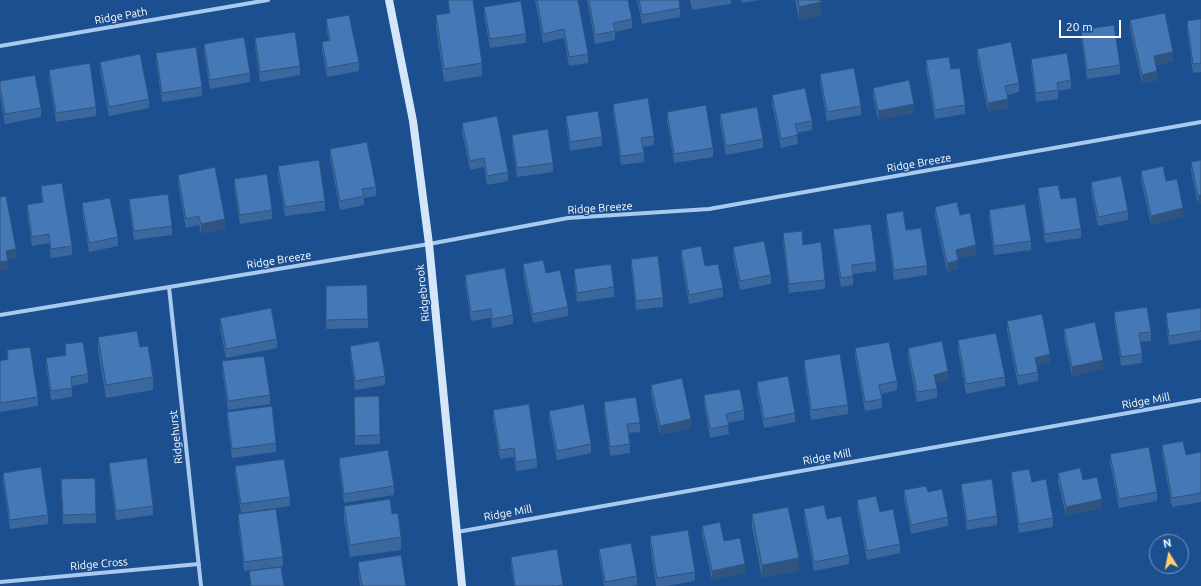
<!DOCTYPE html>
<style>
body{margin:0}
#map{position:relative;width:1201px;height:586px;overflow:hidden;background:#1b4f8f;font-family:Ubuntu,sans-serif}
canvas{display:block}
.north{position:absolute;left:1149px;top:534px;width:40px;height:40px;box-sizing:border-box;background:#1b4f8f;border:1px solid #7695bc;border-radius:50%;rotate:350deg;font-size:11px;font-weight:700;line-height:16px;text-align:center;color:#fff}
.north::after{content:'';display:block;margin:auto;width:14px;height:18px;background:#ffd166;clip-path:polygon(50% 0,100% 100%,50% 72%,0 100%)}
.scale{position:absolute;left:1059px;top:20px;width:62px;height:18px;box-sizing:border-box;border:2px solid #fff;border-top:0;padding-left:5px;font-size:12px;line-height:14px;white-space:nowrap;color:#fff;-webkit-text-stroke:3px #1b4f8f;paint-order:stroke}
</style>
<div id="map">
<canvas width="1201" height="586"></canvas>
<div class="north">N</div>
<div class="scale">20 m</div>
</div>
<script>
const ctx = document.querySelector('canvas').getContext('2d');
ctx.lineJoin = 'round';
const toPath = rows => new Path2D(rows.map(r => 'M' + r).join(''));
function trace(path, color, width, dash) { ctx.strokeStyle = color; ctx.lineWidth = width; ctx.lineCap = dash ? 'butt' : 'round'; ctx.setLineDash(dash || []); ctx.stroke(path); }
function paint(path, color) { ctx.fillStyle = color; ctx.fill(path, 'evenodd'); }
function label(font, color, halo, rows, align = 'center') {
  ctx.font = font + ' Ubuntu,sans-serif'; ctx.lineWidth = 3; ctx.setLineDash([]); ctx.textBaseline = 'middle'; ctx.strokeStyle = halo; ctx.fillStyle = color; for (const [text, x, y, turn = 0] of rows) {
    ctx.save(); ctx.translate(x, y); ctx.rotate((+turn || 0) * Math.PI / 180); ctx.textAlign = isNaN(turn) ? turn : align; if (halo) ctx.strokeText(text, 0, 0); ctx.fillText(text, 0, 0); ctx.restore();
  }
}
const street = toPath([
 [0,46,268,0],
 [169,287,201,586],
 [0,315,429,244,568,218,709,209,1201,122],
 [457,532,1201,400],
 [0,582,199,564]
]);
const secondary = toPath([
 [389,0,413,121,429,244,462,586]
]);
const wall = toPath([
 [448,0,482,63,482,76,444,82,436,28,436,15,449,13],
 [535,0,578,0,588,54,588,63,569,66,564,38,543,43],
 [587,0,628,0,632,19,632,28,615,32,615,40,595,44],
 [637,0,679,0,680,8,680,17,642,24],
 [690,0,731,0,731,4,692,10],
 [742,0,760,0,742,3],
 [795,0,820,0,821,15,799,20],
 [484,7,526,34,526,43,490,48,484,16],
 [326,19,359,62,359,71,327,77,322,51,322,42,329,41,326,28],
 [1201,19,1201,72,1193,73,1187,30,1187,21],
 [1130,20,1173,61,1156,65,1157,80,1142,84,1130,29],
 [1081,30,1120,65,1120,74,1087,79,1081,39],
 [255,38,300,66,300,75,260,82,255,47],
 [204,44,250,73,250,82,210,89,204,53],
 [977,49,1019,83,1019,92,1007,95,1008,108,988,112,977,58],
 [156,53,202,87,202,96,162,102,156,62],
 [1031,59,1071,80,1071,89,1058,91,1058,99,1036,102,1031,68],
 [926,60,951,69,965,105,965,114,935,119,926,70],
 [100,62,149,99,149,108,109,116,100,71],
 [49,70,96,107,96,116,56,122,49,79],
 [820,74,861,106,861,115,827,121,820,83],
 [0,81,41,108,41,117,5,124,0,96],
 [873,88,914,113,878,120,873,97],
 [772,95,812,121,812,130,797,133,798,144,781,148,772,104],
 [613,104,654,136,654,145,643,147,644,153,644,162,621,165,613,113],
 [667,112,713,148,713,157,674,163,667,121],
 [720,114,763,139,763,148,726,155,720,123],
 [566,116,602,137,602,146,570,151,566,125],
 [462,123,508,172,508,181,487,185,484,167,470,170,462,132],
 [512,135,553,163,553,172,517,177,512,144],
 [330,149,376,187,376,196,364,198,364,205,340,210,330,158],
 [1201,160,1198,205,1191,171,1191,162],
 [278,166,325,201,325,211,285,216,278,175],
 [1141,171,1166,181,1183,217,1151,225,1141,180],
 [178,175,225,229,201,233,199,225,186,228,178,184],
 [234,179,272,210,272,219,240,224,234,188],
 [1091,182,1128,211,1128,220,1098,226,1091,191],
 [41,186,72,246,72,255,51,258,49,243,32,246,27,214,27,205,42,202,41,195],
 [1038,188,1061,199,1081,229,1081,238,1045,243,1038,197],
 [129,199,172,226,172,235,134,240,129,208],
 [82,203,118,237,118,246,89,252,82,212],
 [935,207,976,255,958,258,958,269,947,272,935,216],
 [989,210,1031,241,1031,250,994,255,989,219],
 [886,214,906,230,927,266,927,275,894,280,886,223],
 [833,229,876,262,876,271,853,274,853,285,841,287,833,238],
 [783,233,803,245,825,280,825,289,789,293,783,242],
 [733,247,771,275,771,284,740,290,733,256],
 [681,250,705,266,723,288,723,297,689,304,681,259],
 [631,259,663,298,663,307,636,310,631,268],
 [523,264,546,273,568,307,568,316,533,323,523,273],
 [574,269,614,287,614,297,577,302,574,278],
 [465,275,513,315,513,324,492,328,491,318,471,321,465,284],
 [367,285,368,328,326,329,326,286],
 [1201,308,1201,340,1169,345,1166,322,1166,313],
 [1114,312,1151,332,1151,341,1140,342,1142,354,1142,363,1121,366,1114,321],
 [220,318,277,339,277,348,226,358,220,328],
 [1007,321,1050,363,1037,366,1038,372,1038,381,1018,385,1007,330],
 [1064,329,1103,369,1072,376,1064,338],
 [98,337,140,347,153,377,153,390,106,398,98,350],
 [958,340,1005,377,1005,386,966,394,958,349],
 [65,344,88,374,88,383,72,386,72,397,51,400,46,367,46,358,65,355],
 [350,346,385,376,385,385,355,390,350,355],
 [855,348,897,381,897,390,881,394,882,399,882,408,865,411,855,357],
 [908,348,948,380,936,383,937,389,937,398,917,402,908,357],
 [7,350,38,397,38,406,0,412,0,361,7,360],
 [804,360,848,405,848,414,811,420,804,369],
 [222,361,270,395,270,404,228,410,222,370],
 [757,382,795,413,795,422,764,428,757,391],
 [651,385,691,428,660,435,651,394],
 [704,395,744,410,744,420,728,423,729,434,710,438,704,404],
 [604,402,640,423,640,432,628,433,630,444,630,453,610,456,604,411],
 [354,406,380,435,380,444,355,445],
 [493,410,537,459,537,468,516,471,514,457,500,459,493,419],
 [549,411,591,444,591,453,557,460,549,420],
 [227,412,276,443,276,452,232,458,227,421],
 [1162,445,1186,455,1201,452,1201,502,1172,507,1162,454],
 [1110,454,1157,492,1157,501,1119,508,1110,463],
 [339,458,394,486,394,495,344,503,339,467],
 [109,463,153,506,153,515,116,520,109,472],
 [235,466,290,497,290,506,241,513,235,475],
 [1011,472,1032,482,1053,518,1053,527,1019,533,1011,481],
 [3,473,48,515,48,524,10,529,3,482],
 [1058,473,1083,480,1102,508,1066,516,1058,482],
 [961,484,997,516,997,525,967,530,961,493],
 [61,488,96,514,96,523,63,524],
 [904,490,928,492,948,517,948,526,911,534,904,499],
 [857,500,880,512,900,544,900,553,867,560,857,509],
 [344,506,401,537,401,550,350,557,344,519],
 [804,509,827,519,849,555,849,564,814,571,804,518],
 [238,514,283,557,283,566,244,571,238,523],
 [752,514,799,571,762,578,752,527],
 [702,526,724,541,745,573,712,580,702,535],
 [650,536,695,572,695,581,666,586,656,586,650,545],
 [557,549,563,586,514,586,511,566,511,557],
 [599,549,637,576,637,585,632,586,604,586,599,558],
 [358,562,406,586,360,586,358,571],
 [249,571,284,586,250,586]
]);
const shadedWall = toPath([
 [821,2,821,15,799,20,799,7],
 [1173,52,1173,61,1154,65,1154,56],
 [1157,71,1157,80,1142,84,1142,75],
 [1008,99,1008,108,988,112,988,103],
 [914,104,914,113,878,120,878,111],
 [1201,195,1201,204,1198,205,1198,196],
 [1183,208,1183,217,1151,225,1151,216],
 [225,219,225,229,201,233,201,224],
 [976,245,976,255,956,259,956,250],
 [16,249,16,258,6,260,6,251],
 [958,260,958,269,947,272,947,263],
 [8,261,8,270,0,271,0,262],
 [1050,354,1050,363,1035,367,1035,358],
 [1103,360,1103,369,1072,376,1072,367],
 [948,371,948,380,934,384,934,375],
 [691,419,691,428,660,435,660,426],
 [1102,499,1102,508,1066,516,1066,507],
 [799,558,799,571,762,578,762,565],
 [745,564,745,573,712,580,712,571]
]);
const building = toPath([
 [448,0,473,0,482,63,444,69,436,15,450,13,448,0],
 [537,0,578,0,588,54,569,57,564,29,543,34,537,0],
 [589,0,628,0,632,19,613,23,615,31,595,35,589,0],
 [639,0,679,0,680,8,642,15,639,0],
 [798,0,820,0,821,2,799,7,798,0],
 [521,1,526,34,490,39,484,7,521,1],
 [1165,13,1173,52,1154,56,1157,71,1142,75,1130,20,1165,13],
 [349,15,359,62,327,68,322,42,330,40,326,19,349,15],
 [1201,19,1201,63,1193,64,1187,21,1201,19],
 [1114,25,1120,65,1087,70,1081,30,1114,25],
 [295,32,300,66,260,72,255,38,295,32],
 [244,37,250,73,210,80,204,44,244,37],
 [1011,42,1019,83,1005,86,1008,99,988,103,977,49,1011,42],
 [196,47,202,87,162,93,156,53,196,47],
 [1067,53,1071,80,1057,83,1058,90,1036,93,1031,59,1067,53],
 [140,54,149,99,109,107,100,62,140,54],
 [949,57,951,69,960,68,965,105,935,110,926,60,949,57],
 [90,63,96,107,56,113,49,70,90,63],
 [854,68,861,106,827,112,820,74,854,68],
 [35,75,41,108,5,114,0,87,0,81,35,75],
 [909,80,914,104,878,111,873,88,909,80],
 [805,88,812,121,795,124,798,135,781,139,772,95,805,88],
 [648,98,654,136,641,138,644,153,621,156,613,104,648,98],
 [706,105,713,148,674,154,667,112,706,105],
 [757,107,763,139,726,146,720,114,757,107],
 [598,111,602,137,570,142,566,116,598,111],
 [497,116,508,172,487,176,484,158,470,161,462,123,497,116],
 [548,129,553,163,517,168,512,135,548,129],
 [367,142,376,187,362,189,364,196,340,201,330,149,367,142],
 [319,160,325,201,285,207,278,166,319,160],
 [1201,160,1201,195,1198,196,1191,162,1201,160],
 [1163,166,1166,181,1177,179,1183,208,1151,216,1141,171,1163,166],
 [215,167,225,219,201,224,199,216,186,219,178,175,215,167],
 [267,174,272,210,240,215,234,179,267,174],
 [1121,176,1128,211,1098,217,1091,182,1121,176],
 [62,183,72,246,51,249,49,234,32,237,27,205,43,202,41,186,62,183],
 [1058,185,1061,199,1076,197,1081,229,1045,234,1038,188,1058,185],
 [168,194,172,226,134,231,129,199,168,194],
 [6,196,16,249,6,251,8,261,0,262,0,197,6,196],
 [110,198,118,237,89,243,82,203,110,198],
 [957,202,960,215,970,213,976,245,956,250,958,260,947,263,935,207,957,202],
 [1025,204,1031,241,994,246,989,210,1025,204],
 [903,211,906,230,921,228,927,266,894,270,886,214,903,211],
 [871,224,876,262,852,265,853,276,841,278,833,229,871,224],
 [802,231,803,245,821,242,825,280,789,284,783,233,802,231],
 [764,241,771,275,740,281,733,247,764,241],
 [701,246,705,266,718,264,723,288,689,295,681,250,701,246],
 [658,256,663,298,636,301,631,259,658,256],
 [543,260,546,273,560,270,568,307,533,314,523,264,543,260],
 [611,264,614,287,577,293,574,269,611,264],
 [505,268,513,315,492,319,491,309,471,312,465,275,505,268],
 [367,285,368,319,326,320,326,286,367,285],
 [1147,307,1151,332,1139,333,1142,354,1121,357,1114,312,1147,307],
 [271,308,277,339,226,349,220,318,271,308],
 [1201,308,1201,331,1169,336,1166,313,1201,308],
 [1042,314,1050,354,1035,358,1038,372,1018,376,1007,321,1042,314],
 [1095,322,1103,360,1072,367,1064,329,1095,322],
 [137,331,140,347,148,346,153,377,106,385,98,337,137,331],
 [996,333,1005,377,966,384,958,340,996,333],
 [379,341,385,376,355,381,350,346,379,341],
 [942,341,948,371,934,375,937,389,917,392,908,348,942,341],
 [83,342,88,374,71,377,72,388,51,391,46,358,66,355,65,344,83,342],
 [889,342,897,381,879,385,882,399,865,402,855,348,889,342],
 [30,347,38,397,0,403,0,361,8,359,7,350,30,347],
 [840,354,848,405,811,410,804,360,840,354],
 [264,356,270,395,228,401,222,361,264,356],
 [788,376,795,413,764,419,757,382,788,376],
 [682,378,691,419,660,426,651,385,682,378],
 [740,389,744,410,726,414,729,425,710,429,704,395,740,389],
 [379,396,380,435,355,436,354,397,379,396],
 [636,397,640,423,627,424,630,444,610,447,604,402,636,397],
 [529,404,537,459,516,462,514,448,500,450,493,410,529,404],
 [584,404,591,444,557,451,549,411,584,404],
 [272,406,276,443,232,449,227,412,272,406],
 [1183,441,1186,455,1201,452,1201,493,1172,498,1162,445,1183,441],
 [1149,447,1157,492,1119,499,1110,454,1149,447],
 [388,450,394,486,344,494,339,458,388,450],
 [147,458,153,506,116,511,109,463,147,458],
 [284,459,290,497,241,504,235,466,284,459],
 [41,467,48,515,10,520,3,473,41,467],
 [1080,468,1083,480,1097,477,1102,499,1066,507,1058,473,1080,468],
 [1029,469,1032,482,1046,479,1053,518,1019,524,1011,472,1029,469],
 [95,478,96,514,63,515,61,479,95,478],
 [992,479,997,516,967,521,961,484,992,479],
 [926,486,928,492,942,489,948,517,911,525,904,490,926,486],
 [876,496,880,512,893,509,900,544,867,551,857,500,876,496],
 [390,499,392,514,398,513,401,537,350,545,344,506,390,499],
 [824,505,827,519,841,516,849,555,814,562,804,509,824,505],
 [788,507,799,558,762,565,752,514,788,507],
 [276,509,283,557,244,562,238,514,276,509],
 [720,522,724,541,740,538,745,564,712,571,702,526,720,522],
 [688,530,695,572,657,578,650,536,688,530],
 [631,543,637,576,605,582,599,549,631,543],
 [557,549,563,585,556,586,515,586,511,557,557,549],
 [401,555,406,586,362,586,358,562,401,555],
 [281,567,284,586,251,586,249,571,281,567]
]);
const streetNames = [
 ["Ridge Path",121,16,-10],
 ["Ridge Breeze",919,163,-10],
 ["Ridge Breeze",600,208,-4],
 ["Ridge Breeze",279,260,-9],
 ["Ridgebrook",423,293,-96],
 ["Ridge Mill",1146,401,-10],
 ["Ridgehurst",176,437,-96],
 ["Ridge Mill",827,457,-10],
 ["Ridge Mill",508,513,-10],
 ["Ridge Cross",99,564,-5]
];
trace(street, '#a9c9ee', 4);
trace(secondary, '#d6e6fa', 8);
paint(wall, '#3a679d');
paint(shadedWall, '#305480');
paint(building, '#4478b7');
trace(building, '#305480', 1);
label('11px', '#fff', '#1b4f8f', streetNames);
</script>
